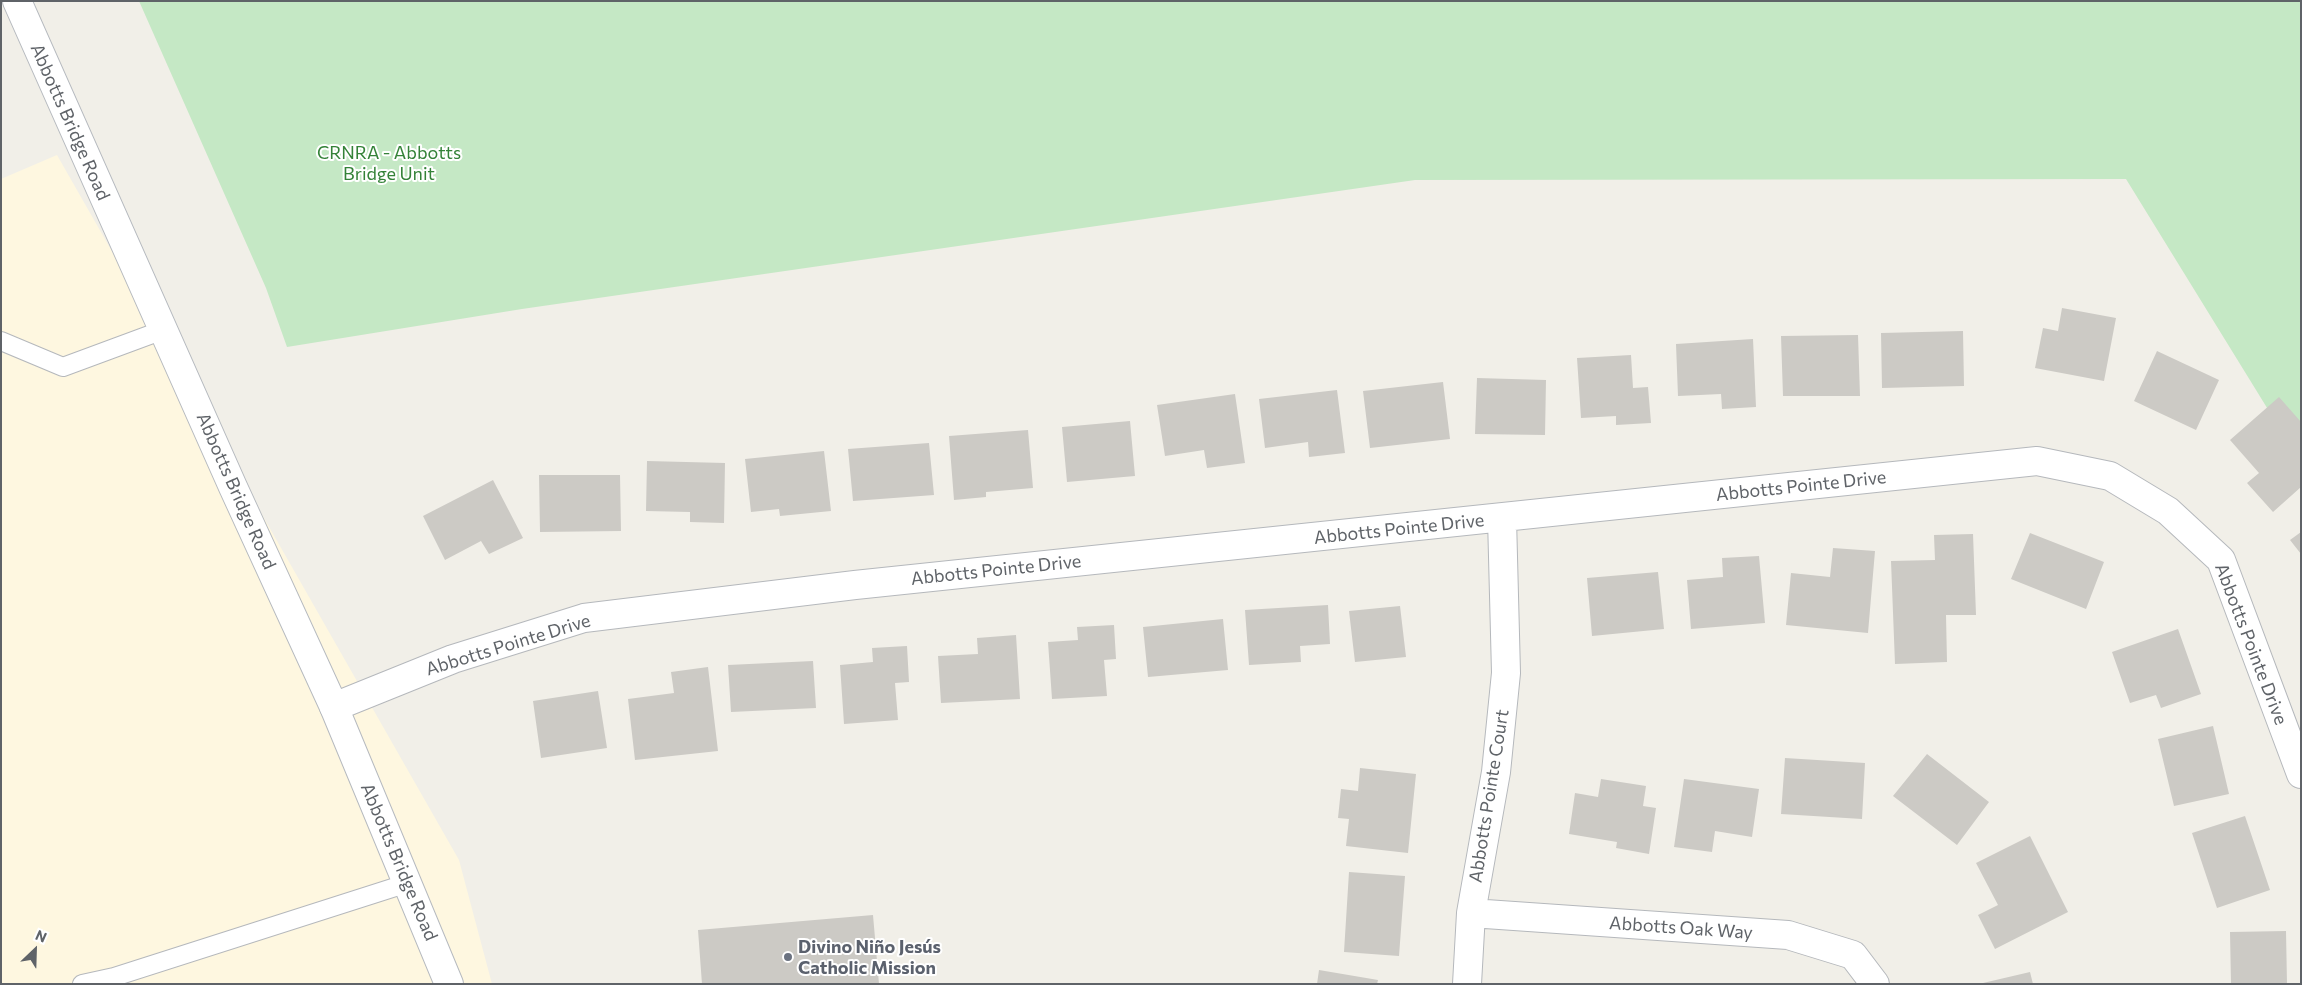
<!DOCTYPE html>
<meta charset="utf-8">
<style>
body{margin:0}
#map{position:relative;width:2302px;height:985px;overflow:hidden;background:#f1efe8;font-family:Commissioner,sans-serif}
canvas{display:block}
.frame{position:absolute;inset:0;border:2px solid #5f6368;pointer-events:none}
.north{position:absolute;left:10px;top:925px;width:50px;height:50px;-webkit-text-stroke:4px #fff;paint-order:stroke;rotate:24deg;font-size:14px;font-weight:700;line-height:20px;text-align:center;color:#5f6368}
.north::after{content:'';display:block;margin:auto;width:18px;height:22px;background:#5f6368;clip-path:polygon(50% 0,100% 100%,50% 72%,0 100%)}
</style>
<div id="map">
<canvas width="2302" height="985"></canvas>
<div class="frame"></div>
<div class="north">N</div>
</div>
<script>
const ctx = document.querySelector('canvas').getContext('2d');
ctx.lineJoin = 'round';
function paint(path, color) { ctx.fillStyle = color; ctx.fill(path, 'evenodd'); }
const toPath = rows => new Path2D(rows.map(r => 'M' + r).join(''));
function trace(path, color, width, dash) { ctx.strokeStyle = color; ctx.lineWidth = width; ctx.lineCap = dash ? 'butt' : 'round'; ctx.setLineDash(dash || []); ctx.stroke(path); }
function label(font, color, halo, rows, align = 'center') {
  ctx.font = font + ' Commissioner,sans-serif'; ctx.lineWidth = 4; ctx.setLineDash([]); ctx.textBaseline = 'middle'; ctx.strokeStyle = halo; ctx.fillStyle = color; for (const [text, x, y, turn = 0] of rows) {
    ctx.save(); ctx.translate(x, y); ctx.rotate((+turn || 0) * Math.PI / 180); ctx.textAlign = isNaN(turn) ? turn : align; if (halo) ctx.strokeText(text, 0, 0); ctx.fillText(text, 0, 0); ctx.restore();
  }
}
const commercial = toPath([
 [57,155,459,860,492,984,1,984,1,179]
]);
const green = toPath([
 [139,1,2301,1,2301,463,2126,179,1415,180,522,309,287,347,266,288]
]);
const building = toPath([
 [2062,308,2116,318,2104,381,2035,368,2043,328,2058,331],
 [1963,331,1964,386,1882,388,1881,333],
 [1858,335,1860,396,1783,396,1781,336],
 [1753,339,1756,407,1722,409,1721,394,1678,396,1676,344],
 [2157,351,2219,380,2196,430,2134,401],
 [1631,355,1633,388,1648,387,1651,423,1616,425,1616,416,1581,418,1577,358],
 [1477,378,1546,380,1545,435,1475,434],
 [1443,382,1450,439,1370,448,1363,391],
 [1337,390,1345,453,1309,457,1308,442,1265,448,1259,399],
 [1235,394,1245,463,1207,468,1204,450,1165,456,1157,405],
 [2279,397,2301,422,2301,487,2273,512,2247,483,2259,473,2230,440],
 [1130,421,1135,476,1067,482,1062,427],
 [1028,430,1033,488,986,492,986,497,954,500,949,436],
 [929,443,934,495,853,501,848,449],
 [824,451,831,511,780,516,779,509,751,512,745,459],
 [647,461,725,463,724,523,690,522,690,512,646,511],
 [539,475,620,475,621,531,540,532],
 [493,480,523,538,489,554,481,541,445,560,423,516],
 [2301,532,2301,554,2290,540],
 [2030,533,2104,562,2086,609,2011,579],
 [1973,534,1976,615,1946,615,1947,662,1895,664,1891,561,1935,560,1934,535],
 [1833,548,1875,551,1868,633,1786,625,1791,573,1830,577],
 [1759,556,1765,623,1691,629,1687,580,1723,577,1722,558],
 [1658,572,1664,629,1592,636,1587,578],
 [1328,605,1330,644,1300,646,1301,662,1249,665,1245,610],
 [1400,606,1406,657,1355,662,1349,611],
 [1223,619,1228,670,1148,677,1143,627],
 [1114,625,1116,659,1104,660,1107,696,1052,699,1048,642,1078,640,1077,627],
 [2178,629,2201,694,2161,708,2156,695,2130,703,2112,652],
 [1016,635,1020,699,941,703,938,656,978,654,977,638],
 [907,646,909,682,895,683,898,720,844,724,840,665,873,662,872,648],
 [813,661,816,708,731,712,728,665],
 [708,667,718,751,635,760,628,699,674,693,671,672],
 [598,691,607,748,541,758,533,701],
 [2213,726,2229,794,2174,806,2158,739],
 [1927,754,1989,802,1957,845,1893,796],
 [1785,758,1865,763,1862,819,1781,814],
 [1360,768,1416,774,1408,853,1346,846,1349,819,1338,818,1341,789,1358,791],
 [1601,779,1646,786,1643,806,1656,808,1649,854,1616,848,1617,842,1569,834,1575,793,1598,797],
 [1684,779,1759,789,1752,837,1715,831,1712,852,1674,847],
 [2245,816,2270,890,2217,908,2192,833],
 [2030,836,2068,912,1995,949,1978,915,1998,905,1976,863],
 [1349,872,1405,876,1399,956,1344,952],
 [873,915,879,984,702,984,698,930],
 [2286,931,2287,984,2231,984,2230,932],
 [1319,970,1378,980,1377,984,1317,984],
 [2030,972,2033,984,1984,984,1983,983]
]);
const service = toPath([
 [1,341,63,367,163,330],
 [82,984,114,977,408,883]
]);
const minor = toPath([
 [334,707,453,659,584,618,855,585,2037,461,2110,476,2168,511,2221,560,2301,774],
 [1471,913,1788,935,1853,955,1875,984],
 [1467,984,1471,913,1496,772,1506,673,1502,518]
]);
const secondary = toPath([
 [17,1,233,487,334,707,449,984]
]);
const markers = [
 [788,957,5,"#6b7280"]
];
const streetNames = [
 ["Abbotts Bridge Road",70,122,66],
 ["Abbotts Pointe Drive",1801,486,-6],
 ["Abbotts Bridge Road",236,491,66],
 ["Abbotts Pointe Drive",1399,529,-6],
 ["Abbotts Pointe Drive",996,570,-6],
 ["Abbotts Pointe Drive",2251,644,69],
 ["Abbotts Pointe Drive",508,645,-17],
 ["Abbotts Pointe Court",1489,796,-81],
 ["Abbotts Bridge Road",399,862,67],
 ["Abbotts Oak Way",1681,928,4]
];
const parkNames = [
 ["CRNRA - Abbotts",389,153],
 ["Bridge Unit",389,174]
];
const worshipNames = [
 ["Divino Niño Jesús",798,947],
 ["Catholic Mission",798,968]
];
paint(commercial, '#fef7e0');
paint(green, '#c5e8c5');
paint(building, '#cccac5');
trace(service, '#b5b8bc', 20);
trace(minor, '#b5b8bc', 30);
trace(secondary, '#b6babf', 30);
trace(service, '#fff', 18);
trace(minor, '#fff', 28);
trace(secondary, '#fff', 28);
for (const [x, y, r, color] of markers) { const dot = new Path2D(); dot.arc(x, y, r, 0, 2 * Math.PI); ctx.fillStyle = color; ctx.fill(dot); trace(dot, '#fff', 2); }
label('18px', '#5f6368', '#fff', streetNames);
label('18px', '#348238', '#fff', parkNames);
label('bold 18px', '#5b616d', '#fff', worshipNames, 'left');
</script>
